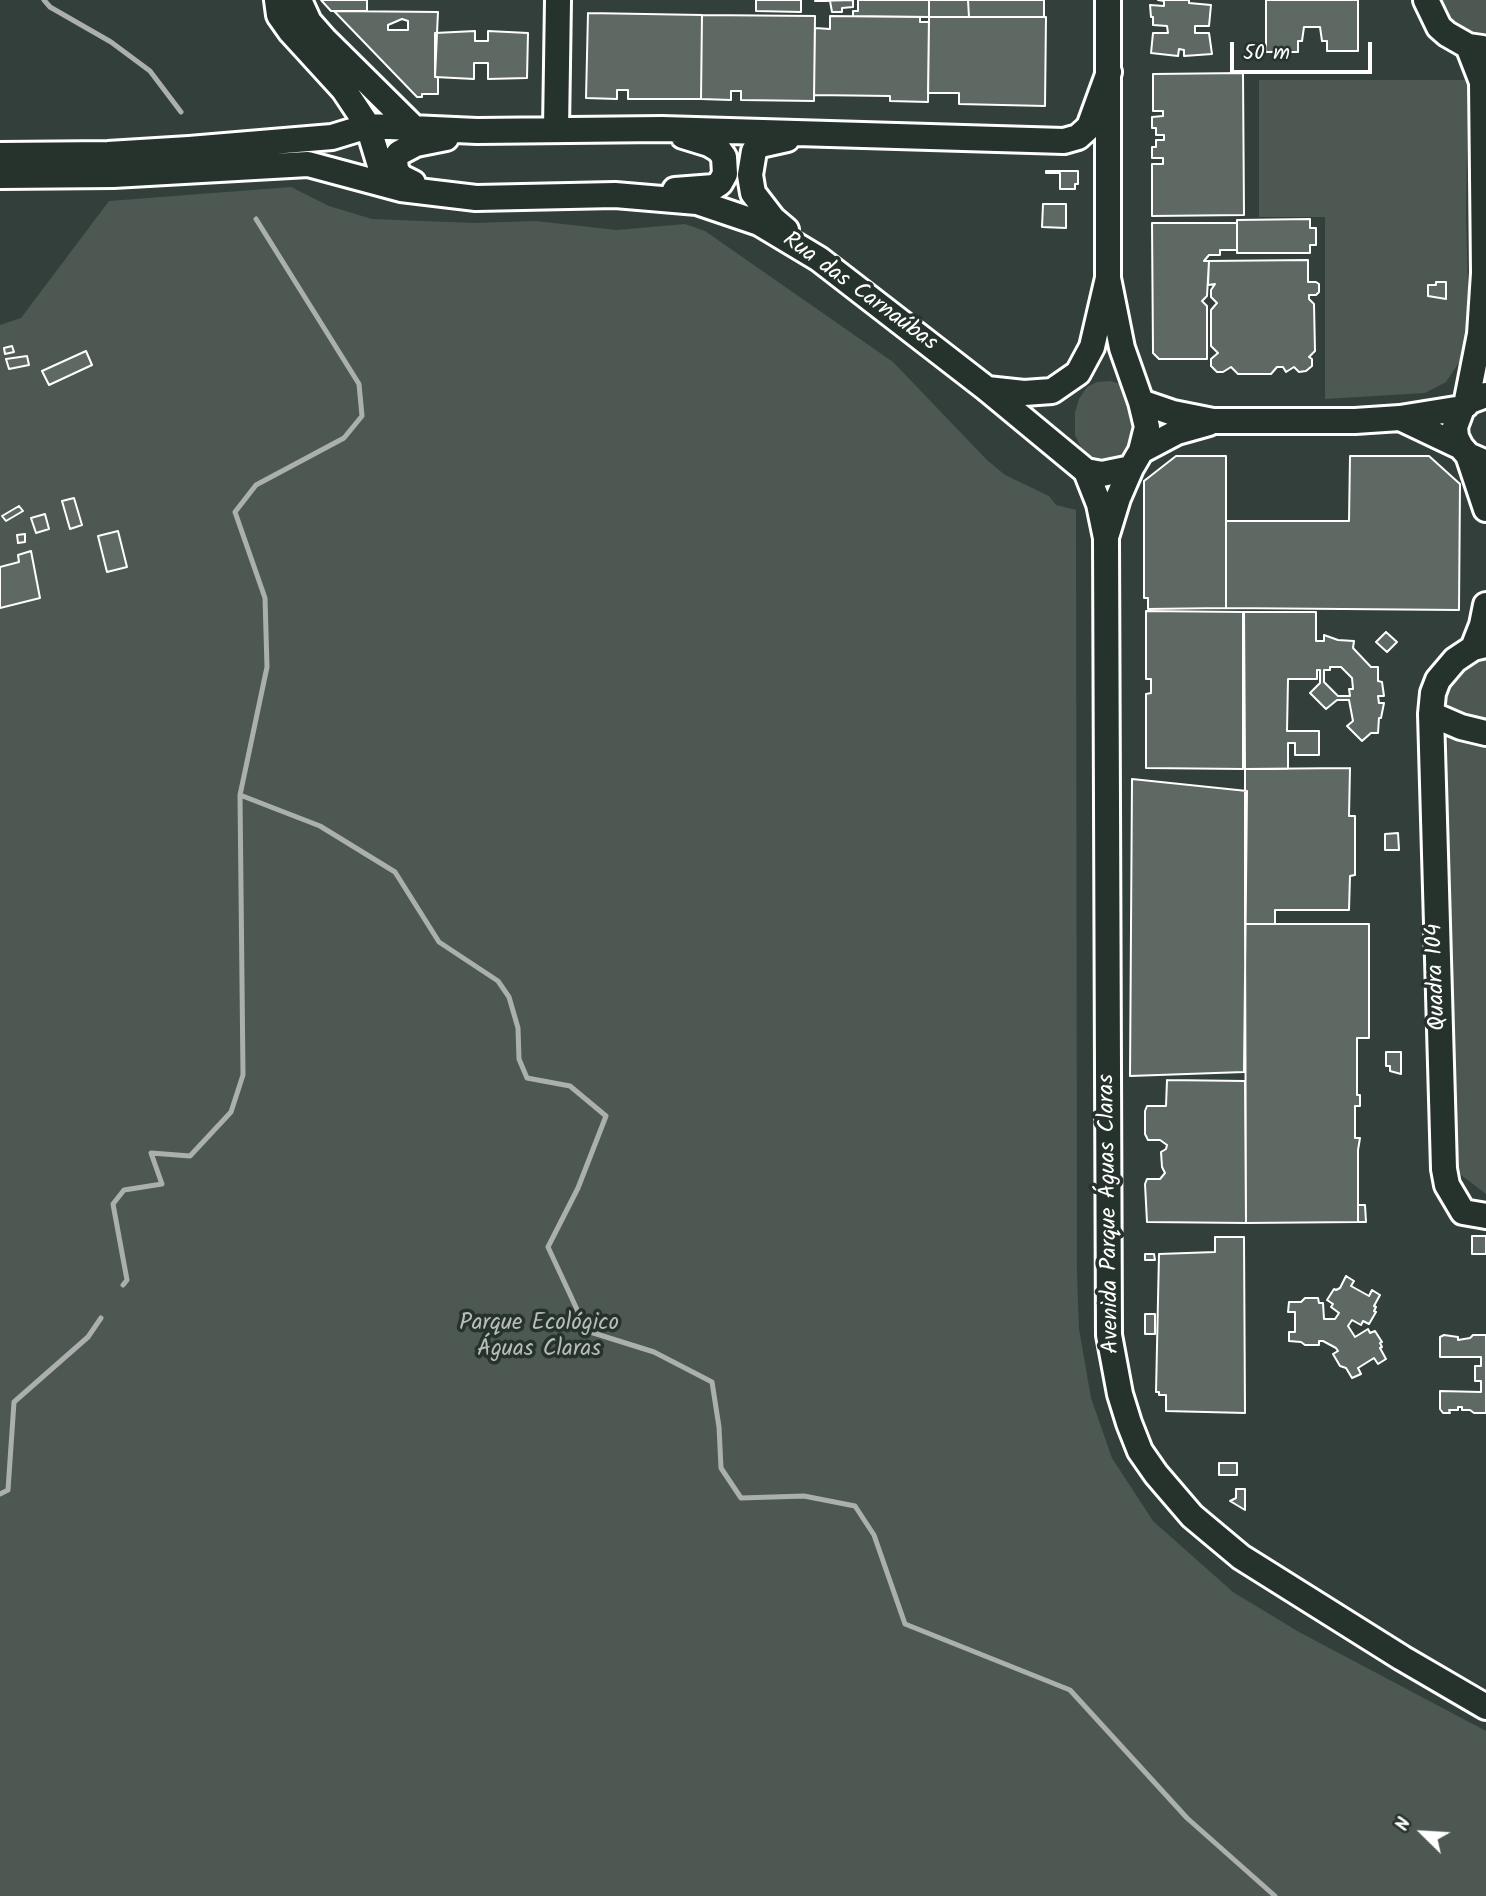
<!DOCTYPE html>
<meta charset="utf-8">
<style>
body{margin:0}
#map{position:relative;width:1486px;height:1896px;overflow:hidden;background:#333f3a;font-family:Kalam,sans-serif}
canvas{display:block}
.north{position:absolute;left:1388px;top:1798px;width:70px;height:70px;-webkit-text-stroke:5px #26332d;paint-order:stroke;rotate:294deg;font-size:19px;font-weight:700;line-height:28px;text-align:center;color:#fff}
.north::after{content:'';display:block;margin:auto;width:24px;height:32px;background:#fff;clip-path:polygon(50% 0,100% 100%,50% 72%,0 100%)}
.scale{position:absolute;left:1230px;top:42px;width:142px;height:32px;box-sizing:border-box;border:4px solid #fff;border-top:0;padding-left:9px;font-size:21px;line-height:24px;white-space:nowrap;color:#fff;-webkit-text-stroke:5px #26332d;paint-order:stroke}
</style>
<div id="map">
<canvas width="1486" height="1896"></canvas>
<div class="north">N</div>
<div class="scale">50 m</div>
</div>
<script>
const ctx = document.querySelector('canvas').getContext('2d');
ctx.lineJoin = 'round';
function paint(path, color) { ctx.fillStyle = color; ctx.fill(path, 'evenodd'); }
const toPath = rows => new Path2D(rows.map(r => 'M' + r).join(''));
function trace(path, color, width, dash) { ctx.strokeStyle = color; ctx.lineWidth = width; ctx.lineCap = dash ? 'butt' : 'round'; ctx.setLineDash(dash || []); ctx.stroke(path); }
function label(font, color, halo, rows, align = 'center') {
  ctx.font = font + ' Kalam,sans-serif'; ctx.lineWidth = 7; ctx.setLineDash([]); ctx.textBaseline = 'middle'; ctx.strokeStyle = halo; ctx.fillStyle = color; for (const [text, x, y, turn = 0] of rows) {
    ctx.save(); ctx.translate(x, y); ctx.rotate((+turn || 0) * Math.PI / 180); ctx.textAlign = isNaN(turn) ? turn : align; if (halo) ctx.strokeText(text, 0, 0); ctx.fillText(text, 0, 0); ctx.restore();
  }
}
const green = toPath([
 [1433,0,1486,0,1486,35,1472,39,1450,29],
 [1259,80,1468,80,1466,218,1469,323,1462,358,1446,382,1425,393,1325,399,1325,217,1259,217],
 [291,187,329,206,372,219,474,223,536,221,617,230,685,224,705,231,893,362,987,460,1005,475,1049,496,1056,505,1076,510,1077,1275,1079,1329,1091,1398,1112,1458,1153,1521,1233,1592,1299,1632,1486,1731,1486,1896,0,1896,0,325,21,318,109,201],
 [1111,381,1120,384,1129,392,1139,430,1120,464,1096,462,1085,456,1075,435,1075,413,1079,399,1087,387,1097,382],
 [1486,649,1486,1194,1461,1175,1453,1160,1450,1143,1447,690,1465,661]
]);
const stream = toPath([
 [44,0,50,7,111,42,150,71,181,112],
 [256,219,359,384,362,416,344,438,256,485,235,512,265,598,267,667,240,795,320,826,395,872,439,942,498,981,509,997,518,1028,519,1059,527,1078,570,1086,606,1116,578,1188,548,1247,587,1331,654,1352,712,1382,719,1427,721,1468,741,1498,804,1496,855,1506,874,1535,905,1624,1070,1690,1187,1818,1275,1896],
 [123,1285,127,1280,113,1204,124,1190,162,1184,151,1153,190,1156,231,1112,243,1075,240,795],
 [0,1494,8,1490,14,1402,88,1337,101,1318]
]);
const building = toPath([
 [321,0,367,0,367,11,331,11,321,0],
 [756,0,801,0,801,12,756,11,756,0],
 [853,0,853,7,842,8,842,12,832,12,830,1,815,1,853,0],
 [858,0,929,0,929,17,853,16,853,11,858,11,858,0],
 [929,0,968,0,969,17,929,17,929,0],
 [1044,0,1044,17,969,17,968,0,1044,0],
 [1158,0,1189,0,1189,3,1211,5,1209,26,1195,26,1195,33,1209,33,1212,54,1184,56,1184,50,1179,49,1178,56,1151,53,1153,33,1168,33,1167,26,1153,25,1153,17,1151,17,1150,5,1164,6,1164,1,1158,0],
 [1266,0,1358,0,1358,51,1327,51,1327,41,1322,41,1320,27,1304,27,1302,41,1298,41,1298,52,1266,52,1266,0],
 [334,11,438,12,435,77,438,77,438,94,422,94,422,97,417,97,334,11],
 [402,19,408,21,408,30,388,30,388,25,402,19],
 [588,13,702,15,701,99,628,99,628,90,617,90,617,99,586,98,588,13],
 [702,15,815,16,814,101,741,100,741,91,731,91,731,100,701,99,702,15],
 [830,16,920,17,920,22,929,22,928,102,890,101,890,96,814,95,815,28,830,29,830,16],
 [929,17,1046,17,1045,106,959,104,959,93,928,93,929,17],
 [475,31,475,41,488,41,488,31,528,33,527,78,488,79,488,63,474,63,474,79,435,77,435,33,475,31],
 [1243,73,1244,215,1152,216,1152,164,1163,164,1163,158,1152,158,1152,147,1156,147,1156,140,1164,140,1164,135,1156,135,1156,128,1152,128,1152,117,1163,116,1163,111,1153,111,1153,74,1243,73],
 [1046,171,1078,171,1078,184,1075,184,1075,189,1060,189,1060,173,1046,173,1046,171],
 [1043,204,1066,204,1066,228,1042,227,1043,204],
 [1310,219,1310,228,1316,228,1316,245,1310,245,1310,253,1237,253,1237,220,1310,219],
 [1152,223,1237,223,1237,250,1220,250,1220,255,1209,255,1204,261,1209,261,1207,296,1202,301,1207,306,1207,359,1159,359,1153,353,1152,223],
 [1308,260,1308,282,1316,282,1319,284,1319,292,1316,295,1309,295,1309,299,1314,304,1315,351,1309,357,1312,359,1312,366,1306,371,1299,372,1294,367,1286,372,1283,367,1277,367,1271,374,1238,374,1231,367,1223,372,1217,372,1211,366,1211,359,1218,353,1211,346,1211,310,1217,303,1211,297,1211,290,1215,284,1208,285,1209,261,1308,260],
 [1436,282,1446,282,1446,299,1428,296,1428,285,1436,285,1436,282],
 [12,346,14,352,5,354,4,348,12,346],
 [86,351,92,365,49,385,42,371,86,351],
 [27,356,29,365,9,369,6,359,27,356],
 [1176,456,1226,456,1226,608,1148,609,1148,598,1144,598,1144,481,1176,456],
 [1350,456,1429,456,1460,484,1459,610,1226,608,1226,521,1349,521,1350,456],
 [74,498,82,525,70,529,62,501,74,498],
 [19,506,23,511,6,521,2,516,19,506],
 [45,514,49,529,36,533,31,518,45,514],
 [118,531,127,567,107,572,98,536,118,531],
 [25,534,25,542,18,543,17,535,25,534],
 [31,551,40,598,0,608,0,567,19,562,18,555,31,551],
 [1146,611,1243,612,1243,769,1146,768,1146,694,1151,693,1151,679,1146,679,1146,611],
 [1244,612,1316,612,1316,641,1324,641,1324,635,1338,640,1354,641,1353,648,1371,667,1378,667,1378,681,1382,682,1384,696,1378,696,1379,703,1384,703,1381,718,1379,718,1378,733,1371,733,1362,741,1347,726,1353,721,1349,700,1337,700,1326,709,1310,693,1320,683,1320,670,1317,670,1317,679,1288,679,1287,731,1319,731,1319,755,1295,755,1295,743,1288,743,1288,769,1245,769,1244,612],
 [1330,667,1341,667,1352,678,1353,689,1349,689,1350,696,1338,696,1324,682,1324,670,1330,670,1330,667],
 [1386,632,1397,642,1387,652,1376,642,1386,632],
 [1350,768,1349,816,1355,816,1355,875,1350,876,1349,910,1275,910,1275,924,1245,924,1245,769,1350,768],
 [1132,779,1247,791,1244,1072,1130,1076,1132,779],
 [1398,833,1399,850,1385,850,1385,834,1398,833],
 [1245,924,1369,924,1369,1038,1357,1038,1357,1095,1360,1095,1360,1106,1355,1106,1355,1138,1360,1138,1358,1150,1358,1222,1246,1223,1245,924],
 [1386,1052,1401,1052,1401,1074,1390,1071,1390,1066,1386,1066,1386,1052],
 [1167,1080,1245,1081,1246,1223,1147,1222,1145,1184,1147,1179,1160,1179,1165,1173,1162,1167,1161,1152,1166,1149,1167,1145,1160,1140,1148,1140,1145,1134,1145,1111,1147,1106,1166,1106,1167,1080],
 [1358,1205,1365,1205,1366,1222,1358,1222,1358,1205],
 [1472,1236,1486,1236,1486,1254,1472,1254,1472,1236],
 [1215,1237,1244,1237,1245,1413,1166,1411,1166,1395,1159,1395,1159,1392,1156,1392,1159,1254,1215,1252,1215,1237],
 [1145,1254,1154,1254,1155,1260,1145,1260,1145,1254],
 [1346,1276,1354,1281,1351,1286,1369,1296,1372,1290,1380,1295,1374,1306,1376,1307,1374,1311,1376,1312,1369,1324,1363,1321,1361,1325,1352,1320,1348,1326,1355,1337,1368,1329,1370,1333,1375,1331,1382,1342,1380,1343,1382,1347,1380,1348,1386,1359,1378,1364,1374,1358,1358,1368,1361,1374,1352,1378,1346,1368,1340,1366,1333,1354,1338,1351,1336,1348,1323,1341,1319,1341,1319,1345,1305,1345,1301,1342,1289,1341,1289,1332,1295,1332,1295,1312,1288,1312,1289,1302,1301,1302,1305,1298,1318,1298,1319,1303,1323,1303,1324,1319,1335,1319,1339,1313,1331,1307,1333,1304,1327,1300,1334,1289,1336,1290,1340,1288,1346,1276],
 [1145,1314,1155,1314,1155,1334,1145,1334,1145,1314],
 [1444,1335,1458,1337,1458,1340,1470,1338,1473,1335,1486,1335,1486,1413,1474,1413,1470,1410,1462,1410,1462,1407,1458,1407,1458,1410,1449,1410,1450,1413,1443,1413,1440,1409,1440,1391,1481,1392,1481,1381,1475,1381,1475,1366,1481,1366,1481,1357,1440,1357,1440,1337,1444,1335],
 [1219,1463,1237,1463,1237,1475,1219,1475,1219,1463],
 [1236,1489,1245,1489,1245,1510,1230,1501,1236,1498,1236,1489]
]);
const minor = toPath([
 [277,0,279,15,291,32,344,90,368,126,386,185],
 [299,0,309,22,324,39,414,128],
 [1426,0,1439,27,1447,34,1468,46,1482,48],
 [556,129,558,0],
 [0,155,108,154,189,149,332,137,368,126,477,131,662,129,1064,141,1078,137,1089,127,1109,72],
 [0,176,113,175,308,164,401,189,476,198,615,195,697,202,759,223,819,259,987,389,1086,471,1102,474,1131,468,1141,451,1147,427,1141,402,1122,348,1108,278],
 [413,183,401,177,396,170,395,159,399,153,416,144,446,138],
 [675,190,714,187,720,183,725,174,724,157,719,150,709,144,683,136],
 [786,230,773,219,753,193,750,175,754,151,760,145,787,139],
 [987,389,1024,393,1052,391,1078,373,1092,347,1108,278,1108,0],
 [1486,395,1470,401,1462,408,1455,427,1456,437,1461,447,1468,455,1486,463],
 [1141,402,1173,413,1213,421,1355,421,1400,418,1462,408],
 [1466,405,1480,334,1484,273,1482,82,1468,46],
 [1400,418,1461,447],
 [1141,451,1177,432,1209,423],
 [1468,455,1486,509],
 [1086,471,1099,504,1106,538,1109,1335,1120,1394,1129,1423,1140,1451,1156,1474,1192,1516,1241,1557,1402,1658,1486,1707],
 [1107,534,1118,498,1131,468],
 [1486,645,1473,648,1455,660,1438,680,1433,693,1431,714,1444,1169,1447,1185,1463,1212,1486,1216],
 [1473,648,1482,625,1486,605],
 [1431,714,1461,727,1486,733]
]);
const streetNames = [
 ["Rua das Carnaúbas",859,293,36],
 ["Quadra 104",1438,977,-92],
 ["Avenida Parque Águas Claras",1111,1214,-91]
];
const parkNames = [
 ["Parque Ecológico",539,1325],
 ["Águas Claras",539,1351]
];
paint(green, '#4d5853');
trace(stream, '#abb0ae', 5);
paint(building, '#5f6964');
trace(building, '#fff', 2);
trace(minor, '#fff', 30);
trace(minor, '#26332d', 24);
label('23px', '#fff', '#26332d', streetNames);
label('23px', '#b8bcba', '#26332d', parkNames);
</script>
